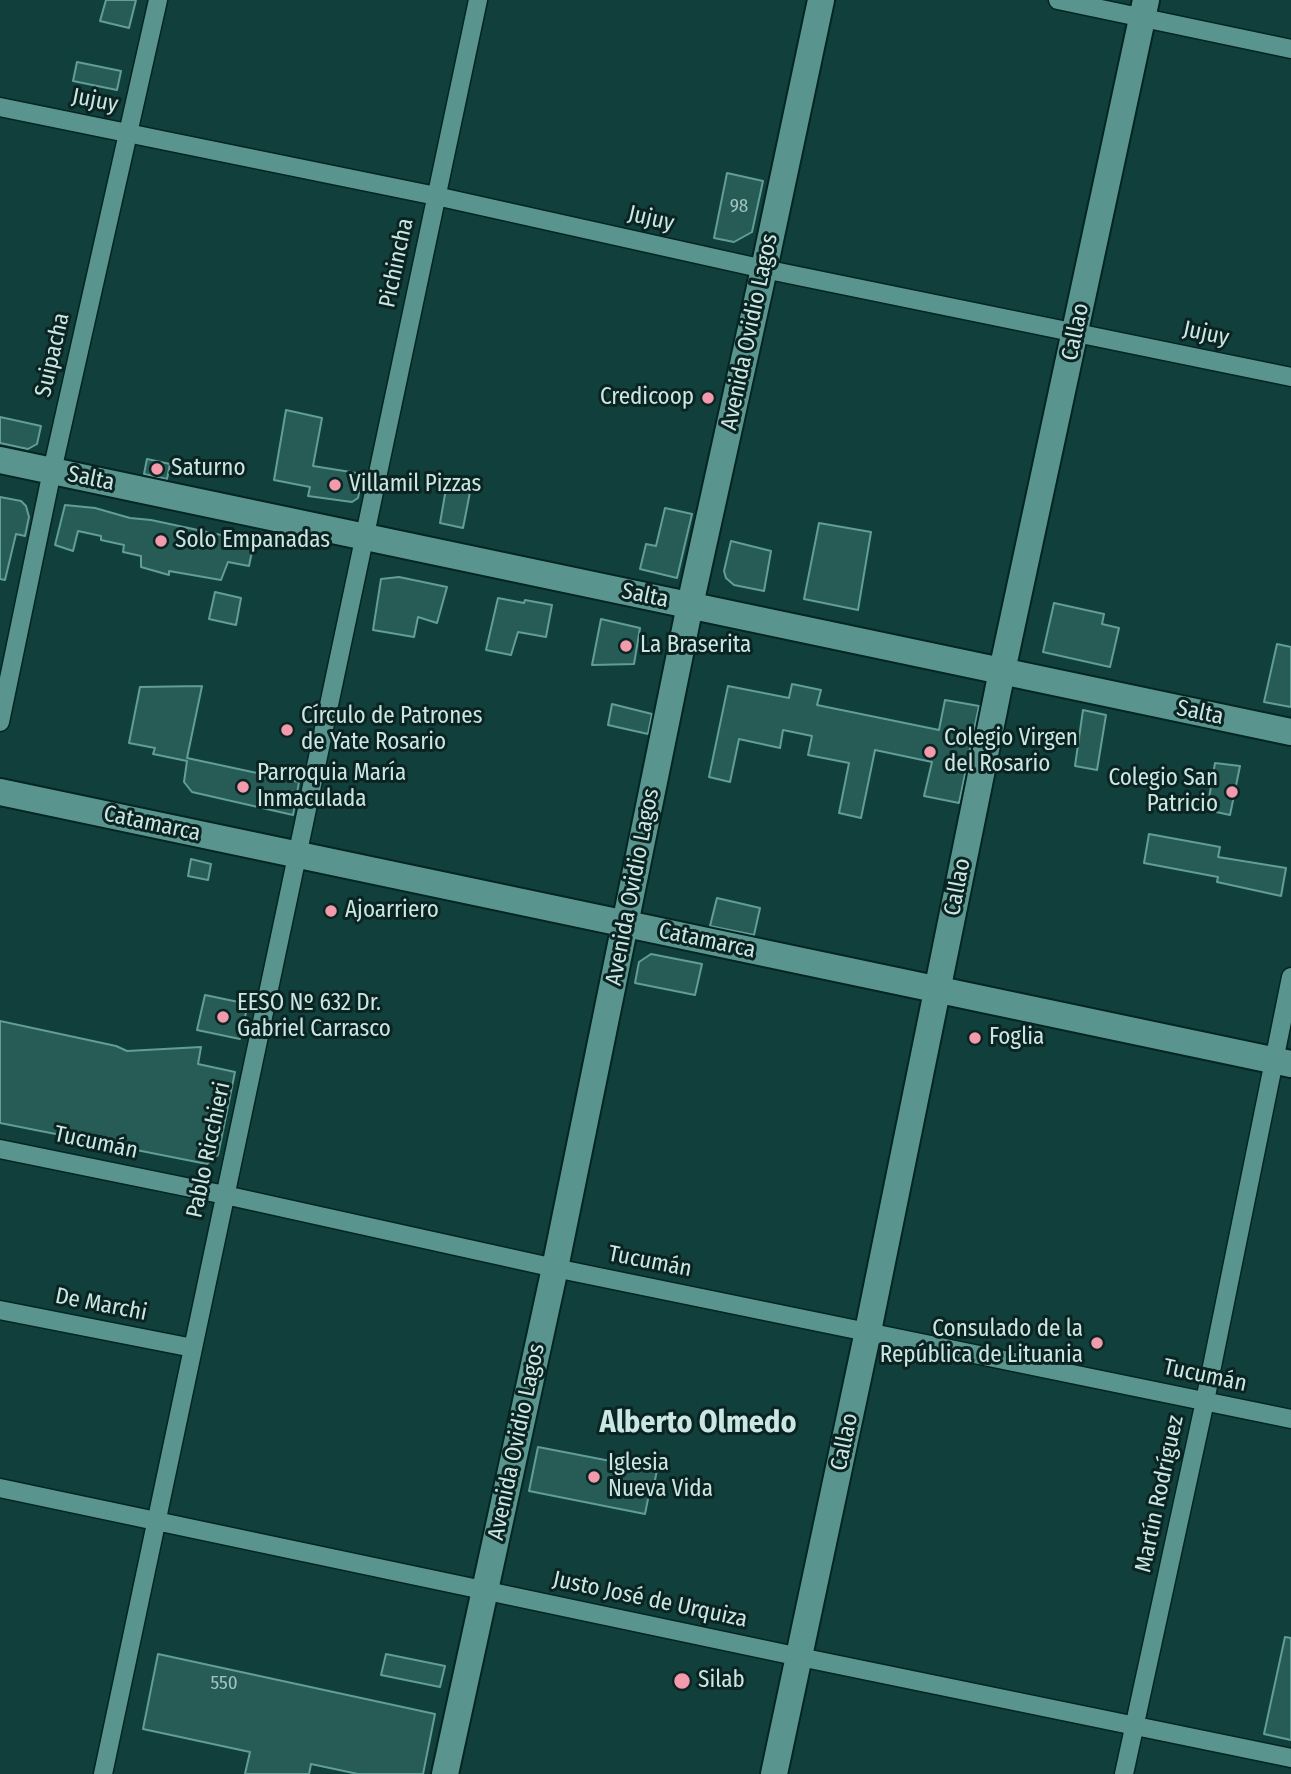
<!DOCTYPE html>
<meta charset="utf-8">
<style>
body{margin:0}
canvas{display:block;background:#11403c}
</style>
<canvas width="1291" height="1774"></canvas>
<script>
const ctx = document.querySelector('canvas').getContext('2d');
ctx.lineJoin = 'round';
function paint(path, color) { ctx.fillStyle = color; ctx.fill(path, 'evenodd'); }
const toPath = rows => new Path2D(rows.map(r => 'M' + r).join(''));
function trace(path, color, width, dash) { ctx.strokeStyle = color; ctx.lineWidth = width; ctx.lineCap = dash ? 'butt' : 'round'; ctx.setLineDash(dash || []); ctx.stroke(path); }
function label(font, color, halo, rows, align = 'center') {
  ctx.font = font + ' "Fira Sans Condensed",sans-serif'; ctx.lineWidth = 6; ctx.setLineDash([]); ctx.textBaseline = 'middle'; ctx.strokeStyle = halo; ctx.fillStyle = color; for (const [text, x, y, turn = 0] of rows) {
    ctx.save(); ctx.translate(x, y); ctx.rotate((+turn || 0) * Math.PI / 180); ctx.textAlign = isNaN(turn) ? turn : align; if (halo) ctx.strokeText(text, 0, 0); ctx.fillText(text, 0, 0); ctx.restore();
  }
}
const building = toPath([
 [106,0,136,0,129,28,100,21,106,0],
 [77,62,121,71,117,90,73,81,77,62],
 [727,173,763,181,752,232,734,242,714,238,727,173],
 [286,410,322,418,313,466,363,474,358,498,352,502,308,496,310,487,274,480,286,410],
 [0,417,41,426,37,444,28,449,0,443,0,417],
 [147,459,170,464,167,479,144,474,147,459],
 [447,483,471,487,463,528,440,523,447,483],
 [0,497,21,501,26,506,29,517,25,536,16,534,5,580,0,579,0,497],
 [65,505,95,508,130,518,151,520,254,542,249,566,228,562,221,580,169,571,169,575,141,567,141,556,123,552,124,545,101,540,101,536,78,531,73,551,55,545,65,505],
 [665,508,692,514,677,578,640,569,646,544,656,546,665,508],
 [819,523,871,532,858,610,804,599,819,523],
 [731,541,771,551,764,591,734,585,726,578,724,571,731,541],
 [399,577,447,587,437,623,418,617,414,637,373,630,381,579,399,577],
 [215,592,241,598,236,625,209,619,215,592],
 [498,598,524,603,525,600,552,605,546,637,518,632,511,655,486,650,498,598],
 [1054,603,1104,614,1102,624,1119,628,1110,667,1043,652,1054,603],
 [601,619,640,628,634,664,592,665,601,619],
 [1277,644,1291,647,1291,707,1264,702,1277,644],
 [792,684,821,690,817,705,939,730,945,700,979,706,959,803,924,796,932,762,875,750,861,818,839,813,849,763,808,755,812,736,783,730,780,748,739,739,730,782,709,777,728,686,789,698,792,684],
 [202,686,187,758,299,782,293,815,192,792,184,782,187,761,153,754,155,748,129,743,140,687,202,686],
 [612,704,652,714,648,734,608,725,612,704],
 [1083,710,1106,715,1097,770,1075,766,1083,710],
 [1215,763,1240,766,1230,815,1207,810,1215,763],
 [1149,834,1220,847,1218,857,1286,868,1281,896,1217,882,1218,877,1144,863,1149,834],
 [191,859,211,864,208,880,188,876,191,859],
 [717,898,760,908,754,935,710,926,717,898],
 [651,954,702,964,695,995,635,983,639,962,651,954],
 [205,995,248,1004,240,1039,197,1030,205,995],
 [0,1021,116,1046,127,1051,201,1047,198,1064,235,1072,218,1155,207,1164,0,1123,0,1021],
 [538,1447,657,1470,654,1485,651,1484,645,1514,529,1491,538,1447],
 [1285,1637,1291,1638,1291,1740,1264,1734,1285,1637],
 [158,1654,435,1714,423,1774,358,1774,311,1764,309,1774,245,1774,250,1752,143,1729,158,1654],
 [386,1654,445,1666,440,1687,381,1675,386,1654]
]);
const minor = toPath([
 [1058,0,1291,49],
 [0,107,436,196,764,269,1291,377],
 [0,722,52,471,158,0],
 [0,1149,225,1195,555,1268,1291,1419],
 [0,1310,193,1348],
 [0,1488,800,1657,1291,1758],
 [103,1774,478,0],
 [1124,1774,1205,1401,1291,977]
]);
const secondary = toPath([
 [0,460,1291,732],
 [0,792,1291,1064],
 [445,1774,555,1268,690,605,764,269,821,0],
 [774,1774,868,1331,1002,671,1146,0]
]);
const markers = [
 [708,398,7,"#f39aac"],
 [157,469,7,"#f39aac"],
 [335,485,7,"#f39aac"],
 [161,541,7,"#f39aac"],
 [626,646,7,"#f39aac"],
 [287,730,7,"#f39aac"],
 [930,752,7,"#f39aac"],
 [243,787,7,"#f39aac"],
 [1232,792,7,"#f39aac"],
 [331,911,7,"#f39aac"],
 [223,1017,7,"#f39aac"],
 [975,1038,7,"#f39aac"],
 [1097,1343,7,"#f39aac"],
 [594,1477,7,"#f39aac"],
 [682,1681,9,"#f39aac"]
];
const numberNames = [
 ["98",739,207],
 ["550",224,1684]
];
const streetNames = [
 ["Jujuy",95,101,11],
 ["Jujuy",651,219,13],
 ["Pichincha",397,263,-78],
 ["Avenida Ovidio Lagos",750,332,-78],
 ["Callao",1076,332,-78],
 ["Jujuy",1206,334,12],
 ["Suipacha",53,355,-77],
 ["Salta",91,479,12],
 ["Salta",645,596,12],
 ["Salta",1200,713,12],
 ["Catamarca",152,824,12],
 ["Avenida Ovidio Lagos",633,887,-79],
 ["Callao",958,887,-79],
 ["Catamarca",707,941,12],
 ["Tucumán",96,1143,12],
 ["Pablo Ricchieri",209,1150,-78],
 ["Tucumán",650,1262,11],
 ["De Marchi",101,1305,11],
 ["Tucumán",1205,1376,12],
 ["Avenida Ovidio Lagos",517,1442,-78],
 ["Callao",845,1442,-78],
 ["Martín Rodríguez",1160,1494,-78],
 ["Justo José de Urquiza",650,1600,12]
];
const poiNames = [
 ["Credicoop",694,398,"right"],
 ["Saturno",171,469],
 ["Villamil Pizzas",349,485],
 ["Solo Empanadas",175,541],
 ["La Braserita",640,646],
 ["Círculo de Patrones",301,717],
 ["de Yate Rosario",301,743],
 ["Colegio Virgen",944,739],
 ["del Rosario",944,765],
 ["Parroquia María",257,774],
 ["Inmaculada",257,800],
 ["Colegio San",1218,779,"right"],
 ["Patricio",1218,805,"right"],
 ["Ajoarriero",345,911],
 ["EESO Nº 632 Dr.",237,1004],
 ["Gabriel Carrasco",237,1030],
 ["Foglia",989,1038],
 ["Consulado de la",1083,1330,"right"],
 ["República de Lituania",1083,1356,"right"],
 ["Iglesia",608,1464],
 ["Nueva Vida",608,1490],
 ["Silab",698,1681]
];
const districtNames = [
 ["Alberto Olmedo",698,1424]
];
paint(building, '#265b56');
trace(building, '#629d97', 2);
trace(minor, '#042522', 21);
trace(secondary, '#042522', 30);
trace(minor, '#59958e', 18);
trace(secondary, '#59958e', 26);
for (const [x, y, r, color] of markers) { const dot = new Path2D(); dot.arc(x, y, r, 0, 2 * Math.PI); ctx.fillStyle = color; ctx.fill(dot); trace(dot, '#0b2422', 2.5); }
label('19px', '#a1c4c0', null, numberNames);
label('23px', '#cae7e3', '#0b2422', streetNames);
label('23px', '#cae7e3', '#0b2422', poiNames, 'left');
label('bold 30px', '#cae7e3', '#0b2422', districtNames);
</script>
